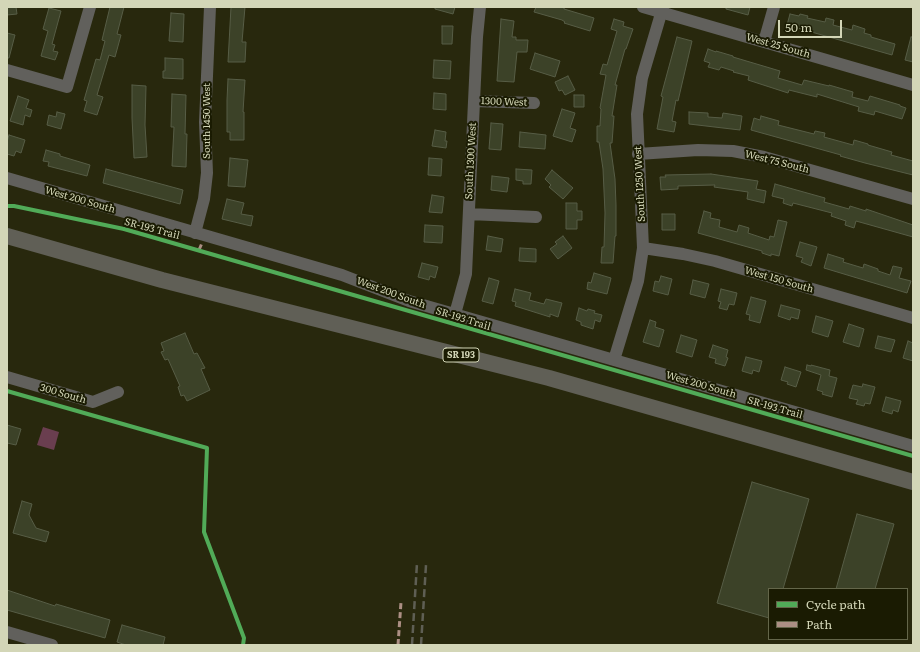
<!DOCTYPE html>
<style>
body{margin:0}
#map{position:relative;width:920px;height:652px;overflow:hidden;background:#28280d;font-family:Literata,serif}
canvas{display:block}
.frame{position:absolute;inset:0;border:8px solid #d3d6b7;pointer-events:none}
.legend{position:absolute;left:768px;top:588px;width:140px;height:52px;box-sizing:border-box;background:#1a1b02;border:1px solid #64664a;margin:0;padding:5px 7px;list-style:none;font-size:12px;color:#d3d6b7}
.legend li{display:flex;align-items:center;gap:8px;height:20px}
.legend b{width:20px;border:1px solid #64664a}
.scale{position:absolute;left:778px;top:20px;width:64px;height:18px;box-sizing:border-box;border:2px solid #d3d6b7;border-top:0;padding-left:5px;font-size:12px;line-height:14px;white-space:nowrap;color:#d3d6b7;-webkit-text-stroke:3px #1a1b02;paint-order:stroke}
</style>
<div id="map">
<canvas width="920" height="652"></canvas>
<div class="frame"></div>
<ul class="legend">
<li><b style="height:5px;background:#51ab58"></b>Cycle path</li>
<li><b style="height:5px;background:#ac8f84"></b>Path</li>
</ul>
<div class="scale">50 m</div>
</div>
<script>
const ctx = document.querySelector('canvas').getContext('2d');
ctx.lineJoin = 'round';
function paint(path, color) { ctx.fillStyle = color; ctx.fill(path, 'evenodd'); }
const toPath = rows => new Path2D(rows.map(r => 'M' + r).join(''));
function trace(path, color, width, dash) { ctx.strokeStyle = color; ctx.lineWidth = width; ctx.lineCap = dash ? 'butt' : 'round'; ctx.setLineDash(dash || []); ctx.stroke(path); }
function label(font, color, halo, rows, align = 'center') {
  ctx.font = font + ' Literata,serif'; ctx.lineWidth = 4; ctx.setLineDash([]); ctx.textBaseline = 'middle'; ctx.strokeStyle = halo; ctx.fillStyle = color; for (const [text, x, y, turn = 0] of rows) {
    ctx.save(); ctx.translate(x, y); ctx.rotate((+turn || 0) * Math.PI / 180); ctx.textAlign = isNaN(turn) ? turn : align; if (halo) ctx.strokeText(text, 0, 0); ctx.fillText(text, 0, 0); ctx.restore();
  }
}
const green = toPath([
 [43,427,59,432,54,450,37,445]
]);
const building = toPath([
 [7,7,16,7,17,14,7,15,7,7],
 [110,7,124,7,117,34,121,35,115,57,109,55,97,95,103,97,97,115,84,111,87,101,84,100,96,59,100,60,105,41,102,40,110,7],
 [231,7,245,7,242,42,246,42,245,62,228,62,231,7],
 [435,7,455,7,453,14,435,9,435,7],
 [536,7,564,7,564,9,594,18,590,31,564,23,565,22,562,20,534,12,536,7],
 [726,7,750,7,748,15,726,9,726,7],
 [49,8,61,11,52,44,55,45,53,51,58,52,55,60,41,56,48,31,43,29,49,8],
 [171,13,184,14,183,42,169,41,171,13],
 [790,14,799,16,800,14,808,16,807,18,825,22,826,18,834,20,833,25,852,30,853,25,865,29,864,33,871,35,871,37,895,44,892,55,787,25,790,14],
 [501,19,514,21,512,37,516,37,516,40,528,40,527,52,517,52,514,82,497,81,501,19],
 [614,19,624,22,623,26,633,29,626,49,625,49,615,85,617,85,612,116,614,116,612,143,610,143,615,179,616,205,616,236,615,236,613,263,601,263,602,247,604,247,605,213,603,169,599,142,597,142,597,126,600,126,601,109,600,108,606,75,600,74,603,64,607,65,617,31,611,29,614,19],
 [442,26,453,26,452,44,442,44,442,26],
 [7,33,15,35,9,58,7,58,7,33],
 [677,37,692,41,678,101,676,100,672,121,676,122,674,132,657,129,663,97,661,96,677,37],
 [911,37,913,37,913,62,905,60,911,37],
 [708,49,716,52,716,51,733,56,733,57,780,71,778,78,802,85,804,80,829,86,829,85,853,92,852,97,868,101,870,96,900,105,900,106,906,108,902,119,875,111,874,115,858,111,859,107,817,94,817,97,789,90,788,93,748,80,749,76,733,72,734,71,721,67,719,70,708,67,710,63,704,61,708,49],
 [535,53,560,61,555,77,530,69,535,53],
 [165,58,183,59,183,79,163,78,163,71,165,71,165,58],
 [434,60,451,61,450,79,433,78,434,60],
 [568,76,575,90,565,95,562,90,559,91,555,82,568,76],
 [228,79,245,80,243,112,244,112,244,140,230,140,230,132,227,132,227,100,228,79],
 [132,85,146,86,145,125,147,157,134,158,132,118,132,85],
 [434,93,446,94,446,110,433,109,434,93],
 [172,94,186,95,185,134,187,134,186,167,172,166,174,127,171,127,172,94],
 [574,95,584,95,584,107,574,107,574,95],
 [18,96,29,100,26,108,32,110,30,117,25,115,23,125,10,121,18,96],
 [562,109,575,113,570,128,576,130,572,142,553,136,562,109],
 [57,112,65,114,61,129,47,125,49,115,56,117,57,112],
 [689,112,708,113,708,117,722,118,723,113,742,116,740,130,689,124,689,112],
 [761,116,779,121,778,125,814,134,815,131,825,133,824,137,853,145,854,140,868,144,868,145,892,152,891,155,913,161,913,175,865,163,840,156,841,155,751,130,754,118,760,120,761,116],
 [491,123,503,124,501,150,489,149,491,123],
 [435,130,446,132,445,141,447,141,446,148,432,146,435,130],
 [520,132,546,135,545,149,519,147,520,132],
 [9,135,25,140,21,153,16,151,14,156,7,154,7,142,9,135],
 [46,150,60,154,60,156,90,165,87,176,48,166,49,162,43,161,46,150],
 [230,158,248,160,245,187,228,186,230,158],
 [429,158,442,159,441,176,428,175,429,158],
 [106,169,183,190,180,204,103,183,106,169],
 [516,169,532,170,531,184,523,184,523,181,516,180,516,169],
 [552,170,573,188,563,199,549,187,551,185,545,179,552,170],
 [711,174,758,181,756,189,766,191,764,203,747,199,748,192,714,187,715,185,678,186,678,189,661,190,660,177,666,177,665,175,711,174],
 [492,176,509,178,507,192,491,190,492,176],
 [775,184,825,198,824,202,849,209,850,206,866,211,866,209,913,225,913,237,856,221,854,228,845,225,846,221,831,216,832,213,793,203,792,206,783,203,784,199,772,196,775,184],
 [432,195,444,197,442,213,429,212,432,195],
 [227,199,244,203,241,214,253,216,251,226,222,219,227,199],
 [566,203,577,203,577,211,582,211,582,220,577,220,577,229,566,229,566,203],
 [704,211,711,213,710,218,720,220,719,227,737,232,739,225,749,228,748,233,769,240,770,236,774,237,778,220,787,222,779,256,771,254,771,256,762,253,762,251,698,233,704,211],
 [662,214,675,214,675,230,662,230,662,214],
 [425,225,443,226,442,243,424,242,425,225],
 [488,236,503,239,501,252,486,250,488,236],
 [563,236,572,248,558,259,550,249,557,244,555,242,563,236],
 [800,242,817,247,811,266,801,262,803,258,796,256,800,242],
 [520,248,536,249,536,262,519,261,520,248],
 [828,254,844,259,843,262,863,268,864,264,878,269,878,271,890,275,893,266,902,268,899,278,911,281,907,293,824,268,828,254],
 [422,263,438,267,435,278,430,276,429,280,418,277,422,263],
 [594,273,611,278,607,294,587,289,588,282,591,283,594,273],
 [661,276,672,279,668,295,653,291,655,281,659,282,661,276],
 [489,278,499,281,493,304,482,301,489,278],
 [693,280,709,284,705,298,690,294,693,280],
 [515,289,531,293,529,300,544,304,546,299,562,303,558,317,550,314,550,317,515,306,516,302,512,301,515,289],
 [721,289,737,293,734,305,729,304,727,310,719,308,721,302,718,301,721,289],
 [751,297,766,301,760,323,749,320,750,315,746,314,751,297],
 [781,305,800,310,798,319,791,317,790,320,778,316,781,305],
 [579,308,587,311,588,309,595,311,594,313,602,315,600,322,595,320,593,329,581,325,581,322,576,320,579,308],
 [816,316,833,321,828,337,812,332,816,316],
 [650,320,656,322,655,327,664,330,659,347,643,342,650,320],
 [849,324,864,329,859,347,843,342,849,324],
 [185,333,194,354,197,353,205,368,201,369,210,390,187,401,184,395,181,396,178,387,180,386,168,359,165,360,161,352,164,351,161,343,185,333],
 [681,335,697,340,692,357,676,352,681,335],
 [878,336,895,340,891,352,875,348,878,336],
 [908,341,913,343,913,361,903,358,908,341],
 [713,345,728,350,726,357,728,358,725,366,715,363,716,359,709,357,713,345],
 [746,357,762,361,759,372,753,370,752,374,742,371,746,357],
 [807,365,811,366,811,365,830,370,829,376,837,378,832,397,822,394,823,392,817,390,821,375,806,370,807,365],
 [785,367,801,372,796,387,787,384,788,382,781,380,785,367],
 [863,384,875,387,870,404,865,403,864,406,856,404,858,400,849,398,853,385,862,387,863,384],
 [886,397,901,401,898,412,893,410,892,414,882,411,886,397],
 [7,425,21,429,16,445,7,443,7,425],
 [752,482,809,499,783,589,769,589,769,618,717,603,752,482],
 [22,501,32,504,29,515,36,528,49,532,46,542,13,533,22,501],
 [857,514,894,524,875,589,836,589,857,514],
 [7,590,55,606,56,604,110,620,105,638,7,610,7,590],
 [122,625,165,637,163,645,126,645,117,642,122,625]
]);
const minor = toPath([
 [643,7,913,85],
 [764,42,774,7],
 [7,70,67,87,90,7],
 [474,101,534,103],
 [638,154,698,150,733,151,764,157,913,199],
 [7,178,342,275,409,301,913,446],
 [469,214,536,217],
 [195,233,204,199,207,173,205,122,210,7],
 [643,248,683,254,715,261,913,318],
 [455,314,466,274,477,37,480,7],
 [614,360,638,281,643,248,637,114,642,78,663,7],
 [7,377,93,402,118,392],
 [7,632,52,645]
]);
const major = toPath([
 [7,236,162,280,549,378,913,482]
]);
const rail = toPath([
 [412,645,417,563],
 [421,645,426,565]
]);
const quiet = toPath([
 [199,250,202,243],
 [398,645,401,602]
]);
const cycleway = toPath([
 [7,206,14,206,124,229,913,456],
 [7,391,207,448,204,532,244,638,243,645]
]);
const shields = [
 [461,355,36]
];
const shieldNames = [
 ["SR 193",461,355]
];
const streetNames = [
 ["West 25 South",778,46,16],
 ["1300 West",504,102,2],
 ["South 1450 West",207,121,-90],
 ["South 1300 West",471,161,-87],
 ["West 75 South",777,162,14],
 ["South 1250 West",640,184,-93],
 ["West 200 South",80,200,16],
 ["SR-193 Trail",152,229,15],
 ["West 150 South",779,280,16],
 ["West 200 South",391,293,20],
 ["SR-193 Trail",463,319,17],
 ["West 200 South",701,385,16],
 ["300 South",63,394,16],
 ["SR-193 Trail",775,408,16]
];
paint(green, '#6a3e4f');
paint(building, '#3c4228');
trace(building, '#575d46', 1);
trace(minor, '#61605c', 12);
trace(major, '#605f56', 16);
trace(rail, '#5f5f54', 2.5, [8, 4]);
trace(quiet, '#ac8f84', 3, [6, 3]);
trace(cycleway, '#51ab58', 4);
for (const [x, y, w] of shields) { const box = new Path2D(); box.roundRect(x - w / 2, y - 7, w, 14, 3); ctx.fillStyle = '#1a1b02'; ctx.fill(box); trace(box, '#d3d6b7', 1); }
label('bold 9px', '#d3d6b7', null, shieldNames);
label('10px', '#d3d6b7', '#1a1b02', streetNames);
</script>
